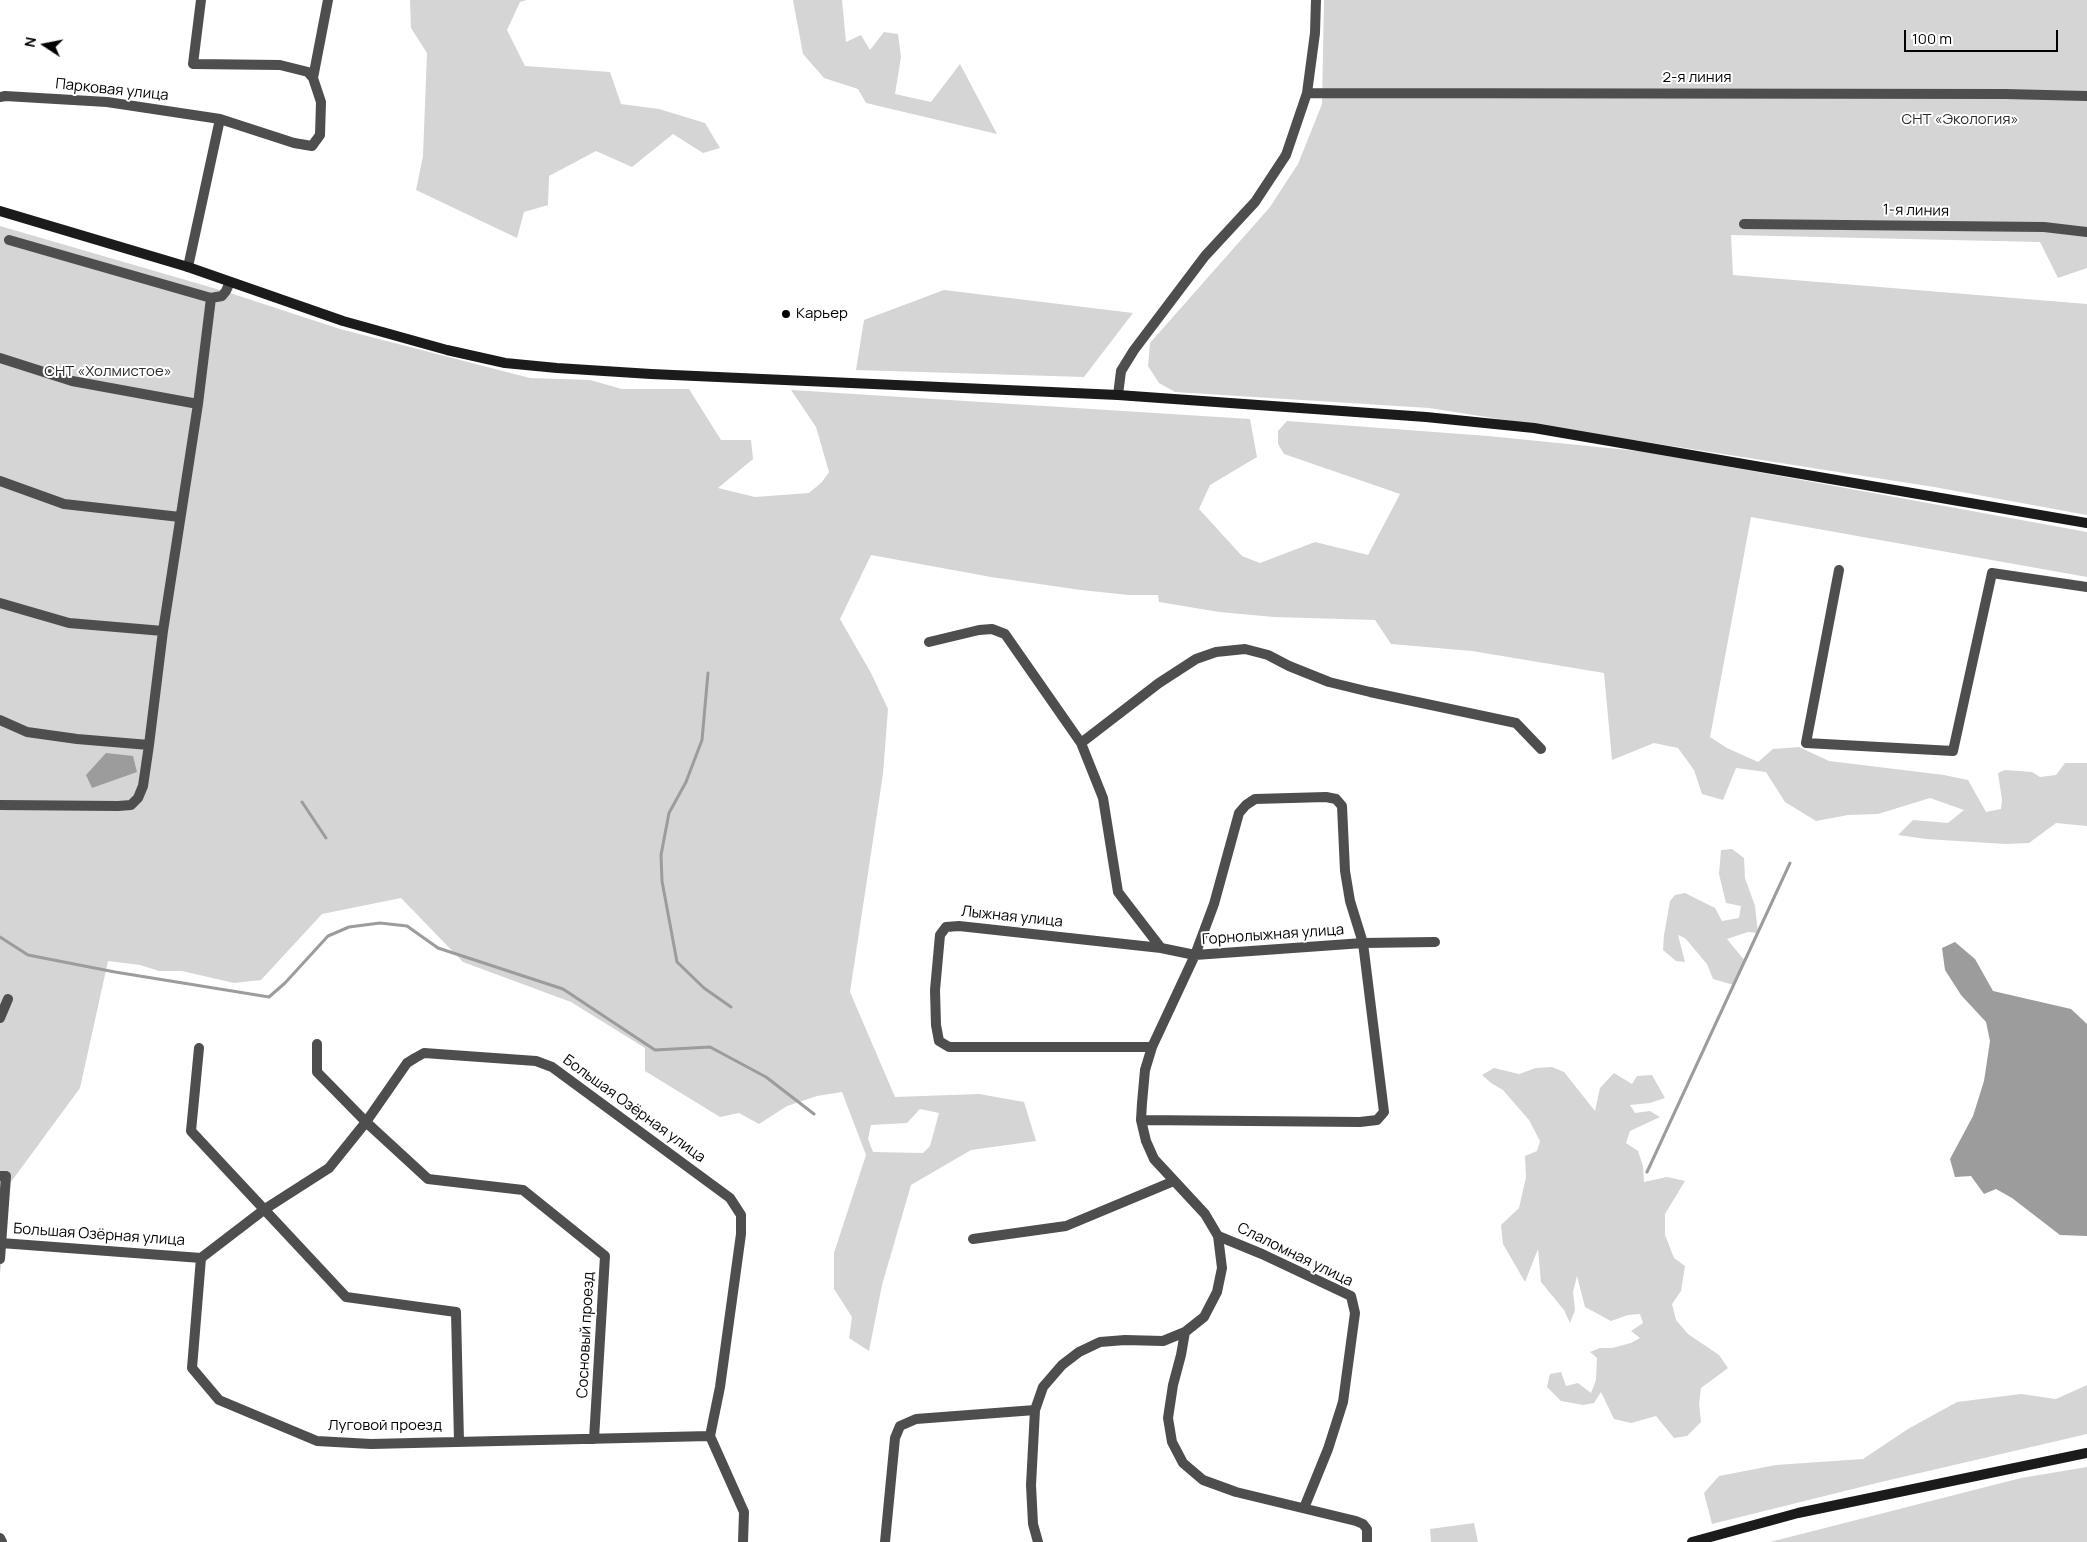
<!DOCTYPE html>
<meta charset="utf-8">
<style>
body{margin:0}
#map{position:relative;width:2087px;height:1542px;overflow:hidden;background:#fff;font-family:Manrope,sans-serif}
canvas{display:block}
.north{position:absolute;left:20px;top:20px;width:50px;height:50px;-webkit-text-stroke:4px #fff;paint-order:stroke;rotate:281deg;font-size:14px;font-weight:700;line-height:20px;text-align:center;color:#000}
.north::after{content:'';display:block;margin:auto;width:18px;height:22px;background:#000;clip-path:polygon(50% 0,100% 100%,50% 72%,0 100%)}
.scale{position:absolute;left:1904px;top:30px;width:154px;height:22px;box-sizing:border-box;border:2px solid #000;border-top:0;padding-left:6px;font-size:15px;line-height:18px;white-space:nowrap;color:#000;-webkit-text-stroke:4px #fff;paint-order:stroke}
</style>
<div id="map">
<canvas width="2087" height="1542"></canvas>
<div class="north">N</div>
<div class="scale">100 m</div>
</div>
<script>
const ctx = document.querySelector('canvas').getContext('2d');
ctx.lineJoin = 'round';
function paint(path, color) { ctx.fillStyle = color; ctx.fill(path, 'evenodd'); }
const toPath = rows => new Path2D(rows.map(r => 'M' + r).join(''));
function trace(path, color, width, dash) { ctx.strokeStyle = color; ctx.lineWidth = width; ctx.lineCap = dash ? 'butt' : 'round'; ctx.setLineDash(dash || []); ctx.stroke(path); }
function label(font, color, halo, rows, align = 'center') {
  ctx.font = font + ' Manrope,sans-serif'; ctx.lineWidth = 4; ctx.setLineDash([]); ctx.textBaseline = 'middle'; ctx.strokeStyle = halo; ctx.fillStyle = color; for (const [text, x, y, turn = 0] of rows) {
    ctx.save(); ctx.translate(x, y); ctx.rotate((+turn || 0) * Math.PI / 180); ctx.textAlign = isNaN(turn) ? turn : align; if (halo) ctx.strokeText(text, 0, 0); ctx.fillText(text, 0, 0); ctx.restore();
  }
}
const green = toPath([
 [410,0,527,0,520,2,507,30,525,66,610,72,621,104,659,109,705,123,720,148,703,153,673,134,632,167,596,151,549,176,548,205,524,212,517,238,416,190,423,156,427,53,411,28],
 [793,0,842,0,846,42,861,35,870,50,884,32,898,34,901,57,895,94,931,102,960,64,997,134,866,103,858,89,824,78,803,54],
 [1324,0,2087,0,2087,268,2058,278,2040,242,1731,235,1733,275,2087,304,2087,515,1934,487,1429,408,1175,392,1159,383,1148,366,1150,343,1270,207,1298,164,1322,104],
 [0,226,227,292,340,329,530,378,590,380,622,389,689,389,721,440,751,440,753,459,718,488,755,497,809,493,822,482,829,472,816,427,791,390,1250,419,1257,457,1210,485,1199,509,1242,556,1260,563,1315,542,1368,555,1400,494,1284,454,1278,444,1278,431,1287,421,1488,436,1648,452,2087,532,2087,577,1751,517,1710,737,1727,748,1758,762,1773,749,1799,747,1829,761,1944,775,1968,780,1986,812,2001,809,2002,800,1998,773,2005,770,2032,772,2040,777,2056,775,2065,763,2087,763,2087,826,2056,823,2029,843,2006,844,1926,839,1898,835,1913,820,1948,823,1964,810,1930,798,1878,814,1848,815,1816,821,1785,802,1766,772,1736,768,1723,800,1702,794,1694,770,1678,748,1654,743,1612,760,1604,673,1472,651,1391,644,1375,620,1274,617,1219,612,1159,602,1158,595,1129,595,1081,590,991,577,871,555,840,619,871,673,888,709,883,774,850,992,895,1097,979,1094,1024,1102,1036,1141,971,1150,911,1185,882,1285,869,1351,849,1338,852,1317,834,1289,834,1253,866,1155,842,1092,817,1096,787,1106,759,1124,739,1113,720,1117,645,1071,645,1048,571,1002,463,962,401,898,322,914,261,980,234,983,182,971,159,971,140,965,108,961,80,1088,11,1182,0,1274],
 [920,1109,939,1113,930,1146,923,1153,873,1152,868,1139,871,1125,907,1123],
 [944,290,1133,313,1084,377,856,370,864,320],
 [1732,849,1744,858,1745,878,1755,906,1758,933,1748,932,1727,939,1745,961,1734,985,1713,979,1707,964,1685,938,1678,935,1685,962,1676,961,1663,950,1664,935,1670,901,1675,895,1685,893,1715,908,1722,921,1739,918,1741,906,1726,903,1719,874,1721,850],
 [1552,1067,1564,1072,1595,1111,1600,1088,1614,1073,1632,1084,1637,1076,1652,1075,1665,1098,1650,1103,1630,1105,1635,1113,1650,1111,1660,1117,1630,1131,1626,1143,1638,1151,1643,1166,1644,1182,1667,1177,1685,1181,1665,1214,1665,1235,1674,1258,1685,1266,1681,1291,1672,1304,1676,1320,1688,1334,1719,1355,1728,1368,1701,1388,1699,1404,1701,1422,1687,1436,1674,1438,1656,1416,1631,1423,1614,1419,1601,1392,1594,1403,1583,1405,1561,1401,1547,1387,1550,1374,1561,1372,1566,1386,1578,1383,1591,1393,1596,1380,1597,1358,1590,1352,1600,1348,1612,1348,1631,1343,1640,1338,1631,1331,1643,1323,1640,1314,1628,1315,1611,1321,1585,1307,1577,1276,1573,1292,1575,1310,1570,1323,1564,1310,1541,1282,1538,1249,1525,1282,1503,1244,1501,1225,1519,1208,1526,1177,1525,1156,1537,1151,1540,1141,1529,1120,1515,1104,1503,1090,1491,1083,1482,1075,1494,1068,1519,1074,1536,1068],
 [2087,1385,2087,1434,1881,1482,1712,1524,1704,1493,1719,1476,1776,1465,1863,1459,1908,1429,1957,1402,2021,1394,2056,1399],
 [2087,1467,2087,1542,1770,1542,2021,1478],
 [1474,1523,1478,1542,1431,1542,1430,1529]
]);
const water = toPath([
 [106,753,133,756,137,772,92,788,86,775],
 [1955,942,1975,959,1993,991,2071,1009,2087,1024,2087,1236,2060,1235,2012,1198,1996,1189,1984,1194,1971,1176,1955,1177,1950,1159,1973,1116,1984,1081,1990,1041,1986,1022,1961,995,1945,970,1942,948]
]);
const stream = toPath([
 [708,673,702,740,686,782,669,813,661,855,662,881,677,962,704,988,731,1007],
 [302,802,326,838],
 [0,937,28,955,115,972,269,997,285,983,328,936,349,927,380,923,407,926,438,948,563,989,655,1050,710,1047,766,1077,814,1114],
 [1647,1172,1790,863]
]);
const street = toPath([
 [201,0,193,64,280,65,308,72,313,78,328,0],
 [1307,93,2005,94,2087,96],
 [0,97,5,96,107,102,220,119,188,267],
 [220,119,294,143,312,146,320,135,321,102,313,78],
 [1744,224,2044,227,2087,232],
 [9,240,211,298],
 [0,358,72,381,198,404],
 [1118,395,1121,371,1134,350,1205,256,1255,202,1286,155,1307,93,1315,33,1316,0],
 [0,481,64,504,180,517],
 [1839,570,1806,743,1953,751,1992,573,2087,587],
 [0,603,69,623,163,631],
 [929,642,979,630,992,629,1005,634,1081,743,1103,798,1118,892,1161,948],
 [0,720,27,732,77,739,149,745,163,631,198,404,211,298,222,296,226,291,230,282],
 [1081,743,1159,683,1196,659,1216,652,1245,649,1268,655,1289,666,1329,682,1370,692,1516,723,1541,749],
 [0,805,118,806,131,805,138,798,143,786,149,745],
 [0,1018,8,999],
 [317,1044,317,1072,366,1122,428,1179,523,1190,605,1256,594,1439],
 [1152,1047,949,1047,939,1041,936,1025,935,990,940,935,946,927,959,926,1161,948,1195,955,1363,943,1435,942],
 [199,1048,191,1131,346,1297,456,1312,459,1442],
 [0,1176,6,1176,0,1259],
 [1218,1236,1262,1254,1351,1296,1355,1313,1343,1402,1328,1449,1304,1508],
 [973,1239,1066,1226,1174,1181],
 [1,1243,201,1258,265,1209,329,1168,366,1122,407,1063,415,1058,424,1053,536,1061,552,1067,730,1198,741,1215,741,1234,720,1387,710,1436,744,1512,743,1542],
 [201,1258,192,1368,219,1400,317,1441,371,1444,710,1436],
 [1185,1332,1181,1355,1173,1385,1168,1418,1172,1442,1183,1463,1203,1480,1236,1492,1356,1521,1363,1524,1367,1529,1367,1542],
 [0,1538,2,1542],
 [885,1542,895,1438,900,1426,916,1419,1035,1410],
 [1038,1542,1033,1524,1031,1485,1035,1410,1043,1387,1062,1365,1079,1352,1100,1342,1125,1340,1163,1341,1185,1332,1204,1317,1217,1292,1222,1268,1218,1236,1205,1214,1154,1159,1146,1141,1141,1120,1142,1103,1145,1070,1152,1047,1195,955,1214,904,1239,813,1246,805,1255,799,1326,797,1336,799,1342,806,1345,871,1350,901,1363,943,1384,1112,1377,1120,1360,1122,1141,1120]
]);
const secondary = toPath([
 [0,211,188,267,343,321,447,350,505,363,557,368,651,374,1118,395,1426,417,1534,428,2087,523],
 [1692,1542,1798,1513,2087,1453]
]);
const markers = [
 [786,314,5,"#000"]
];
const streetNames = [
 ["2-я линия",1697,78],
 ["Парковая улица",112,90,6],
 ["1-я линия",1916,211,1],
 ["Лыжная улица",1012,917,6],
 ["Горнолыжная улица",1273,935,-4],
 ["Большая Озёрная улица",634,1109,36],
 ["Большая Озёрная улица",99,1235,4],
 ["Слаломная улица",1295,1255,26],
 ["Сосновый проезд",586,1335,-87],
 ["Луговой проезд",385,1426]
];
const parkNames = [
 ["СНТ «Экология»",1960,120],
 ["СНТ «Холмистое»",108,372]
];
const poiNames = [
 ["Карьер",796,314]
];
paint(green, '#d5d5d5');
paint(water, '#9c9c9c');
trace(stream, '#9c9c9c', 3);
trace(street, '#4e4e4e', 10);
trace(secondary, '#1b1b1b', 10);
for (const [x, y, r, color] of markers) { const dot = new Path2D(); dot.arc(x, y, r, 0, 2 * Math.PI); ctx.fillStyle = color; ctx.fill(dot); trace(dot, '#fff', 2); }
label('15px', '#000', '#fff', streetNames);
label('15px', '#2c2c2c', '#fff', parkNames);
label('15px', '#000', '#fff', poiNames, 'left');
</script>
